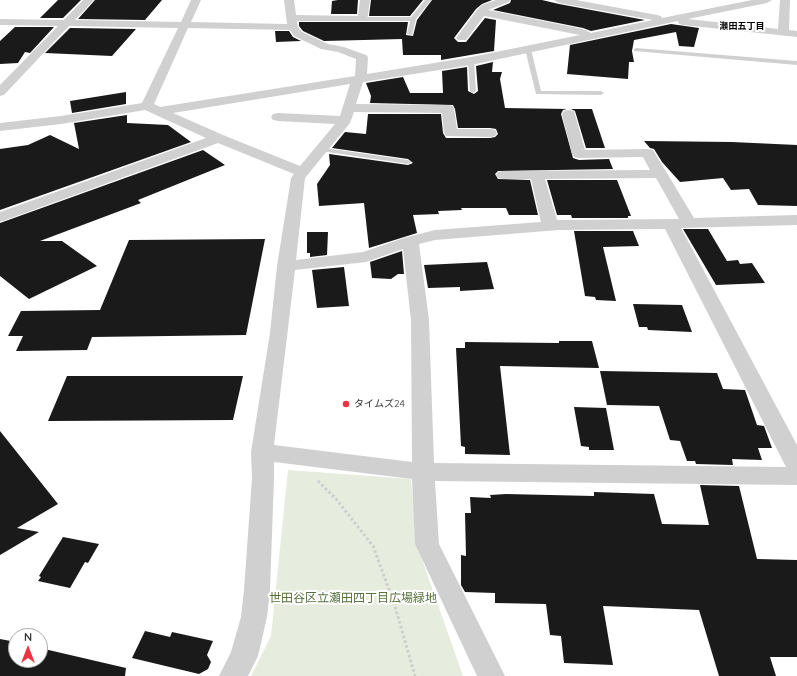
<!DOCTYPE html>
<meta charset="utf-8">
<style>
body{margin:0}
#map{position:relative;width:797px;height:676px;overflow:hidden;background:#fff;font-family:Quicksand,sans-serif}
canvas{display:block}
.north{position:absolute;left:8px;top:628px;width:40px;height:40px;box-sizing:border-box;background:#fff;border:1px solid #adadad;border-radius:50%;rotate:0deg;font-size:11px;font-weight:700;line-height:16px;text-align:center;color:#333}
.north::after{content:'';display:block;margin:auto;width:14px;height:18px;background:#ed3243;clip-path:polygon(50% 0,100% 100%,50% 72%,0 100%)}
</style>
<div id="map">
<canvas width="797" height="676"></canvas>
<div class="north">N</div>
</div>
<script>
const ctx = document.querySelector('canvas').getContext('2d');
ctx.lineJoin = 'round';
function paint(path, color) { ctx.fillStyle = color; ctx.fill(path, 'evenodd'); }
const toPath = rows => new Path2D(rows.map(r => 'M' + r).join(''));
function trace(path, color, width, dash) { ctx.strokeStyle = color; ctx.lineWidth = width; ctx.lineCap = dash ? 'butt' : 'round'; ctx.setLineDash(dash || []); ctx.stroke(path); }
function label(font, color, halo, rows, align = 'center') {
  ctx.font = font + ' Quicksand,"Noto Sans JP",sans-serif'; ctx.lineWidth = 4; ctx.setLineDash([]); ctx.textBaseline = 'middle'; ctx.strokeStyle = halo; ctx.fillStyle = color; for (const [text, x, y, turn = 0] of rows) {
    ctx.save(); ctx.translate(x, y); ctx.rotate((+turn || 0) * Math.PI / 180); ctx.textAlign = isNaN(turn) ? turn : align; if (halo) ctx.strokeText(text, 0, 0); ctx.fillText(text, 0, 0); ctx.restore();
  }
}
const green = toPath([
 [288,470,411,479,417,545,463,676,251,676,271,636]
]);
const building = toPath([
 [58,0,81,0,63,18,40,18],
 [95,0,162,0,145,20,78,19],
 [338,0,358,0,357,14,331,14,332,1],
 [371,0,423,0,410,16,369,16],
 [432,0,492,0,482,4,476,9,454,38,458,42,466,42,485,18,496,20,494,51,441,60,441,55,403,55,402,39,324,41,303,31,299,26,299,22,408,22,406,35,413,36,417,20],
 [511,0,542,0,559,4,645,20,591,31,583,28,493,10,510,3],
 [671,24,699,28,694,47,679,46,676,32,634,40,632,51,634,62,629,62,628,79,567,74,570,45],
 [15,27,54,27,30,53,25,52,18,63,0,64,0,41],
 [70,28,136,29,112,56,45,53],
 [275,31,289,31,293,37,301,41,276,42],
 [493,62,492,72,502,72,500,79,505,108,567,109,563,110,561,114,573,158,579,160,609,159,613,169,498,171,495,174,498,179,530,180,538,215,509,215,506,208,461,208,462,210,438,211,439,214,413,215,417,233,369,248,364,203,319,206,317,184,330,165,329,154,408,165,413,163,408,159,332,148,345,132,366,134,368,114,441,114,443,133,446,138,490,138,495,137,498,134,496,129,490,128,458,128,455,109,453,105,370,103,371,96,366,83,403,77,410,93,443,93,442,71,467,67,468,91,474,94,478,91,476,66],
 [126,92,126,104,72,113,70,101],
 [571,109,592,109,605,148,586,148,575,111],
 [127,115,127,123,168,125,191,142,0,210,0,149,28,145,50,135,79,149,74,123],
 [644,141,732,142,797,145,797,206,758,205,749,189,731,190,723,178,680,182,662,162,654,149,650,148],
 [203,150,225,165,138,200,141,203,40,241,62,241,97,266,29,299,0,276,0,223],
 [547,180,617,180,631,216,628,216,628,218,572,218,571,215,557,215],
 [683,229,708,229,727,261,738,260,740,264,752,263,765,283,716,285],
 [574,231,633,231,639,246,603,247,616,301,596,300,595,297,585,296],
 [307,232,328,232,327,255,310,257,310,253,307,253],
 [265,239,246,335,92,337,87,350,16,351,23,336,8,336,21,311,100,310,129,240],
 [402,251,404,274,398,274,391,279,372,278,370,262],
 [487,262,494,289,460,291,460,287,428,288,424,265],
 [344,267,349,306,317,308,312,270],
 [633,304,682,305,692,332,648,330,647,327,639,327],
 [559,341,592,341,599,368,500,366,510,455,465,454,465,447,461,446,456,348,465,348,465,342,559,343],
 [600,371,717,373,723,389,745,390,757,425,764,426,772,448,758,448,762,460,732,459,733,465,696,464,695,461,687,461,680,441,670,440,659,406,607,405],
 [67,376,243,376,233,420,48,421],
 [574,407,606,408,614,450,589,450,589,447,581,446],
 [0,431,58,504,17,528,39,532,0,555],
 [700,485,739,486,757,559,797,560,797,657,770,657,776,676,719,676,699,610,603,606,613,665,564,663,561,636,550,635,546,604,495,603,495,593,465,592,461,585,461,555,466,556,465,513,471,513,470,497,491,498,490,495,506,494,594,496,594,492,654,494,662,524,709,525],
 [63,537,99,544,88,563,85,562,70,588,38,581,41,577,39,576],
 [145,631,170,637,172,632,213,641,207,655,211,662,208,669,199,674,132,658],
 [0,639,16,642,16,660,40,660,40,648,126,668,125,676,0,676]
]);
const path = toPath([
 [318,481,337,500,373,546,394,603,415,676]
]);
const service = toPath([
 [425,0,431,0,416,19,412,35,407,34,410,21,363,21,360,19,363,17,411,17,425,0],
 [528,47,531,49,541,91,601,91,604,93,601,95,536,94,525,49,528,47],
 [636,48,797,61,797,65,634,51,634,49,636,48],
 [471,59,474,61,476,91,473,93,470,91,468,61,471,59],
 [318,147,408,160,412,162,408,164,321,151,318,151,318,147]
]);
const minor = toPath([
 [83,0,94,0,75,20,181,22,191,0,201,0,191,22,287,24,284,0,294,0,296,15,358,16,360,0,370,0,367,21,297,21,298,27,302,32,328,44,344,47,366,55,368,57,367,74,471,57,580,35,484,16,466,40,458,40,456,38,477,10,482,5,496,0,510,0,509,2,488,10,583,29,591,33,653,20,559,3,554,0,576,0,657,15,661,16,662,18,752,0,772,0,767,3,688,19,778,29,780,0,790,0,789,30,797,31,797,37,683,25,679,24,678,21,471,65,363,82,356,104,448,105,453,106,454,109,457,129,490,129,495,130,497,133,495,136,490,137,446,136,444,133,442,113,354,112,350,123,305,178,296,260,363,252,404,238,435,230,541,222,531,179,503,179,498,178,496,175,498,172,503,171,650,170,643,157,579,158,574,157,572,154,562,114,564,111,569,110,574,111,585,150,648,149,653,150,694,218,797,215,797,225,681,228,797,445,797,485,435,481,439,544,505,676,477,676,415,544,412,479,274,462,274,478,270,590,267,617,258,656,248,676,219,676,231,652,241,617,244,590,252,478,251,452,270,333,277,266,291,178,294,174,218,143,0,222,0,212,206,138,145,110,61,124,0,131,0,123,61,116,142,103,178,28,69,26,4,95,0,96,0,85,58,26,0,25,0,19,64,20,83,0],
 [188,28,290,30,294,36,321,49,338,52,356,59,355,76,160,107,154,104,188,28],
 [350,84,340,116,278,113,273,114,271,117,273,120,278,121,335,124,300,166,223,135,173,113,350,84],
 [656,178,679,219,557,220,545,179,656,178],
 [665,229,786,467,434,463,429,320,419,244,435,240,559,230,665,229],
 [403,249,411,320,412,462,274,445,295,270,366,262,403,249]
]);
const markers = [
 [346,404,4,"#ed3243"]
];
const farNeighbourhoodnames = [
 ["瀬田五丁目",742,26]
];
const poiNames = [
 ["タイムズ24",354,404]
];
const nearParknames = [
 ["世田谷区立瀬田四丁目広場緑地",353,598]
];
paint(green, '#e6ecde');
paint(building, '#1a1a1a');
trace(path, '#cdcdcd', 3, [2.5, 2.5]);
paint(service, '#d0d0d0');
paint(minor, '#d0d0d0');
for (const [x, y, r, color] of markers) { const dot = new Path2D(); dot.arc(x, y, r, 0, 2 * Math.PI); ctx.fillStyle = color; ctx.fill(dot); trace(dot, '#fff', 1.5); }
label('bold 9px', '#000', '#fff', farNeighbourhoodnames);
label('10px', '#333', '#fff', poiNames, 'left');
label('12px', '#57723d', '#fff', nearParknames);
</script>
